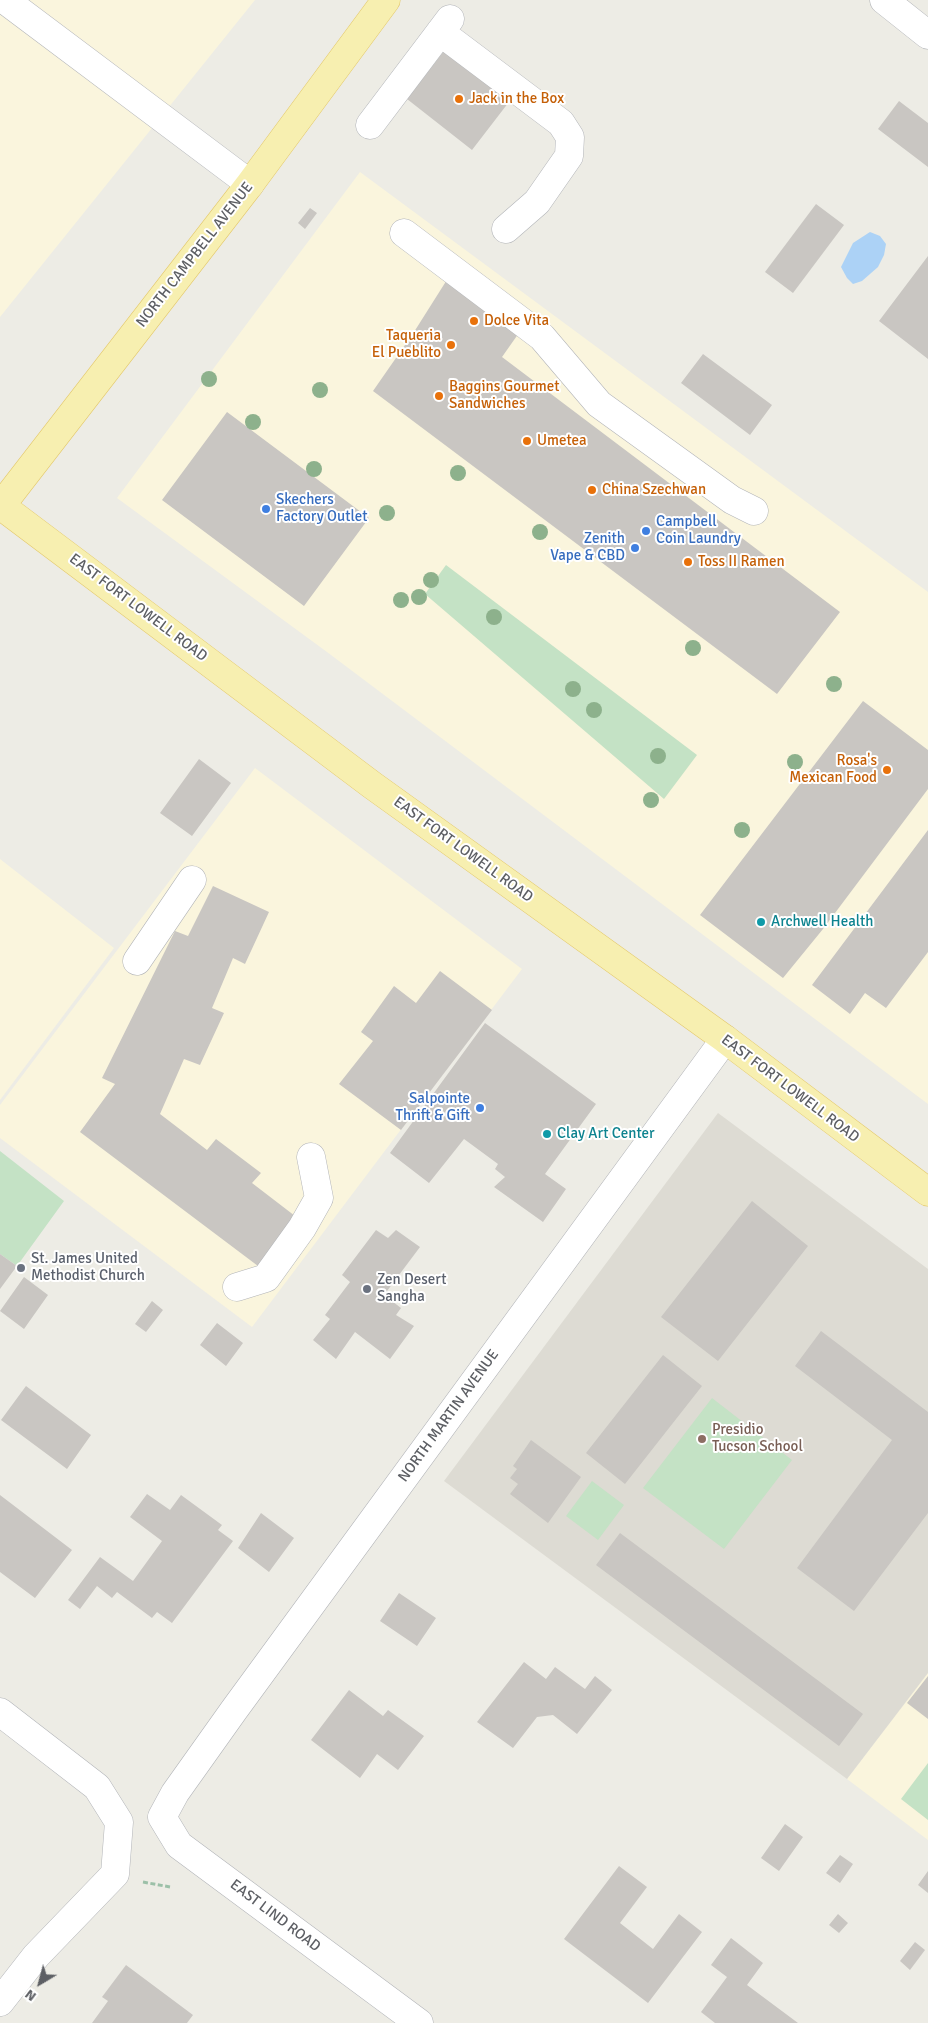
<!DOCTYPE html>
<style>
body{margin:0}
#map{position:relative;width:928px;height:2023px;overflow:hidden;background:#edece5;font-family:Signika,sans-serif}
canvas{display:block}
.north{position:absolute;left:15px;top:1958px;width:50px;height:50px;-webkit-text-stroke:4px #fff;paint-order:stroke;rotate:217deg;font-size:14px;font-weight:700;line-height:20px;text-align:center;color:#5d5f64}
.north::after{content:'';display:block;margin:auto;width:18px;height:22px;background:#5d5f64;clip-path:polygon(50% 0,100% 100%,50% 72%,0 100%)}
</style>
<div id="map">
<canvas width="928" height="2023"></canvas>
<div class="north">N</div>
</div>
<script>
const ctx = document.querySelector('canvas').getContext('2d');
ctx.lineJoin = 'round';
function paint(path, color) { ctx.fillStyle = color; ctx.fill(path, 'evenodd'); }
const toPath = rows => new Path2D(rows.map(r => 'M' + r).join(''));
function trace(path, color, width, dash) { ctx.strokeStyle = color; ctx.lineWidth = width; ctx.lineCap = dash ? 'butt' : 'round'; ctx.setLineDash(dash || []); ctx.stroke(path); }
function label(font, color, halo, rows, align = 'center') {
  ctx.font = font + ' Signika,sans-serif'; ctx.lineWidth = 4; ctx.setLineDash([]); ctx.textBaseline = 'middle'; ctx.strokeStyle = halo; ctx.fillStyle = color; for (const [text, x, y, turn = 0] of rows) {
    ctx.save(); ctx.translate(x, y); ctx.rotate((+turn || 0) * Math.PI / 180); ctx.textAlign = isNaN(turn) ? turn : align; if (halo) ctx.strokeText(text, 0, 0); ctx.fillText(text, 0, 0); ctx.restore();
  }
}
const commercial = toPath([
 [0,0,255,0,0,317],
 [360,172,928,592,928,1104,327,652,117,498],
 [255,768,522,969,252,1327,0,1138,0,1105],
 [0,859,114,948,0,1100],
 [928,1672,928,1840,847,1779]
]);
const education = toPath([
 [718,1113,928,1269,928,1673,847,1779,444,1481]
]);
const green = toPath([
 [446,565,697,755,664,799,425,594],
 [0,1151,64,1201,17,1266,0,1254],
 [712,1398,792,1460,724,1549,643,1488],
 [592,1481,624,1505,598,1540,566,1516],
 [928,1763,928,1820,901,1799]
]);
const water = toPath([
 [870,232,880,236,886,244,884,255,878,267,862,281,853,284,847,278,841,267,853,243]
]);
const building = toPath([
 [447,47,512,98,472,150,407,99],
 [899,101,928,123,928,167,878,129],
 [816,204,844,225,793,293,765,272],
 [310,208,317,213,305,229,298,223],
 [928,256,928,359,879,321],
 [450,275,521,330,502,357,840,612,777,694,373,391,414,332],
 [703,354,772,405,750,435,681,383],
 [227,412,369,518,304,606,162,500],
 [863,701,928,750,928,789,823,929,783,978,700,915],
 [199,759,231,783,192,836,160,813],
 [928,830,928,952,886,1008,865,993,850,1014,812,985],
 [213,886,269,912,245,964,233,958,212,1008,224,1013,200,1065,184,1059,160,1114,207,1150,216,1139,261,1173,252,1183,295,1216,258,1266,80,1132,115,1084,102,1078,175,931,188,936],
 [440,971,492,1010,401,1130,339,1084,373,1041,361,1032,394,986,416,1003],
 [485,1023,596,1104,545,1174,566,1189,543,1222,494,1187,505,1177,495,1169,498,1164,464,1139,429,1183,390,1153],
 [752,1201,808,1246,718,1361,661,1317],
 [376,1230,388,1238,396,1230,420,1247,384,1295,401,1308,396,1315,414,1326,390,1359,355,1332,336,1359,313,1340,330,1319,325,1315,350,1282,342,1275],
 [0,1254,17,1266,0,1289],
 [24,1277,48,1295,24,1329,0,1311],
 [152,1301,163,1310,146,1332,135,1324],
 [217,1323,243,1343,226,1366,200,1345],
 [821,1331,928,1412,928,1513,854,1611,797,1568,892,1440,795,1366],
 [663,1355,702,1386,625,1484,586,1453],
 [26,1386,91,1435,67,1469,1,1420],
 [531,1440,581,1477,548,1523,510,1494,518,1484,510,1478,517,1469,513,1466],
 [147,1494,170,1510,181,1495,222,1525,218,1530,233,1541,172,1623,157,1612,152,1618,117,1592,112,1598,97,1586,80,1609,68,1600,100,1557,133,1581,162,1541,130,1517],
 [0,1495,72,1550,35,1598,0,1572],
 [261,1513,294,1538,269,1572,238,1548],
 [620,1533,863,1714,839,1746,596,1565],
 [399,1593,436,1618,417,1646,380,1621],
 [524,1662,546,1679,555,1667,585,1689,595,1676,612,1690,577,1734,553,1715,537,1717,513,1748,477,1722],
 [928,1676,928,1719,907,1703],
 [349,1690,383,1716,388,1710,424,1736,398,1770,377,1754,360,1778,311,1740],
 [785,1824,803,1837,779,1871,761,1858],
 [840,1855,853,1864,840,1883,826,1873],
 [619,1866,647,1887,620,1923,653,1949,679,1914,702,1932,648,2003,564,1939],
 [928,1871,928,1893,918,1885],
 [838,1914,848,1923,839,1933,829,1925],
 [731,1938,763,1963,747,1985,798,2023,715,2023,701,2012,727,1977,711,1965],
 [915,1942,925,1950,910,1970,900,1961],
 [126,1965,193,2015,187,2023,92,2023,108,2001,102,1997]
]);
const path = toPath([
 [143,1882,170,1887]
]);
const minor = toPath([
 [5,0,250,184],
 [884,0,928,35],
 [440,32,561,123,570,137,569,156,537,202,506,229],
 [370,125,450,19],
 [404,233,542,337,599,404,732,500,754,511],
 [137,961,192,880],
 [237,1287,266,1278,302,1228,319,1198,311,1157],
 [0,1712,97,1787,119,1822,115,1874,36,1956,0,2002],
 [419,2023,179,1845,162,1817,175,1793,234,1710,725,1039]
]);
const major = toPath([
 [0,505,372,785,725,1039,928,1192],
 [0,507,250,184,386,0]
]);
const trees = [
 [209,379],
 [320,390],
 [253,422],
 [314,469],
 [458,473],
 [387,513],
 [540,532],
 [431,580],
 [419,597],
 [401,600],
 [494,617],
 [693,648],
 [834,684],
 [573,689],
 [594,710],
 [658,756],
 [795,762],
 [651,800],
 [742,830]
];
const markers = [
 [459,99,5,"#e8710a"],
 [474,321,5,"#e8710a"],
 [451,345,5,"#e8710a"],
 [439,396,5,"#e8710a"],
 [527,441,5,"#e8710a"],
 [592,490,5,"#e8710a"],
 [266,509,5,"#3f7fe0"],
 [646,531,5,"#3f7fe0"],
 [635,548,5,"#3f7fe0"],
 [688,562,5,"#e8710a"],
 [887,770,5,"#e8710a"],
 [761,922,5,"#0f9aa8"],
 [480,1108,5,"#3f7fe0"],
 [547,1134,5,"#0f9aa8"],
 [21,1268,5,"#6b7280"],
 [367,1289,5,"#6b7280"],
 [702,1439,5,"#8d6e63"]
];
const foodNames = [
 ["Jack in the Box",469,99],
 ["Dolce Vita",484,321],
 ["Taqueria",441,336,"right"],
 ["El Pueblito",441,353,"right"],
 ["Baggins Gourmet",449,387],
 ["Sandwiches",449,404],
 ["Umetea",537,441],
 ["China Szechwan",602,490],
 ["Toss II Ramen",698,562],
 ["Rosa's",877,761,"right"],
 ["Mexican Food",877,778,"right"]
];
const streetNames = [
 ["NORTH CAMPBELL AVENUE",195,255,-52],
 ["EAST FORT LOWELL ROAD",138,608,37],
 ["EAST FORT LOWELL ROAD",463,850,36],
 ["EAST FORT LOWELL ROAD",790,1089,37],
 ["NORTH MARTIN AVENUE",449,1416,-54],
 ["EAST LIND ROAD",275,1916,37]
];
const shopNames = [
 ["Skechers",276,500],
 ["Factory Outlet",276,517],
 ["Campbell",656,522],
 ["Coin Laundry",656,539],
 ["Zenith",625,539,"right"],
 ["Vape & CBD",625,556,"right"],
 ["Salpointe",470,1099,"right"],
 ["Thrift & Gift",470,1116,"right"]
];
const cultureNames = [
 ["Archwell Health",771,922],
 ["Clay Art Center",557,1134]
];
const worshipNames = [
 ["St. James United",31,1259],
 ["Methodist Church",31,1276],
 ["Zen Desert",377,1280],
 ["Sangha",377,1297]
];
const educationNames = [
 ["Presidio",712,1430],
 ["Tucson School",712,1447]
];
paint(commercial, '#faf5dd');
paint(education, '#dddbd3');
paint(green, '#c4e2c5');
paint(water, '#acd2f6');
paint(building, '#c9c6c2');
trace(minor, '#b2b4b8', 29);
trace(major, '#e3c768', 29);
trace(path, '#9cc0a8', 3, [5, 2.5]);
trace(minor, '#fff', 28);
trace(major, '#f7efb0', 28);
ctx.fillStyle = '#8db18c';
for (const [x, y] of trees) { ctx.beginPath(); ctx.arc(x, y, 8, 0, 2 * Math.PI); ctx.fill(); }
for (const [x, y, r, color] of markers) { const dot = new Path2D(); dot.arc(x, y, r, 0, 2 * Math.PI); ctx.fillStyle = color; ctx.fill(dot); trace(dot, '#fff', 2); }
label('15px', '#c56008', '#fff', foodNames, 'left');
label('15px', '#5d5f64', '#fff', streetNames);
label('15px', '#366cbe', '#fff', shopNames, 'left');
label('15px', '#0d838f', '#fff', cultureNames, 'left');
label('15px', '#5b616d', '#fff', worshipNames, 'left');
label('15px', '#785e54', '#fff', educationNames, 'left');
</script>
